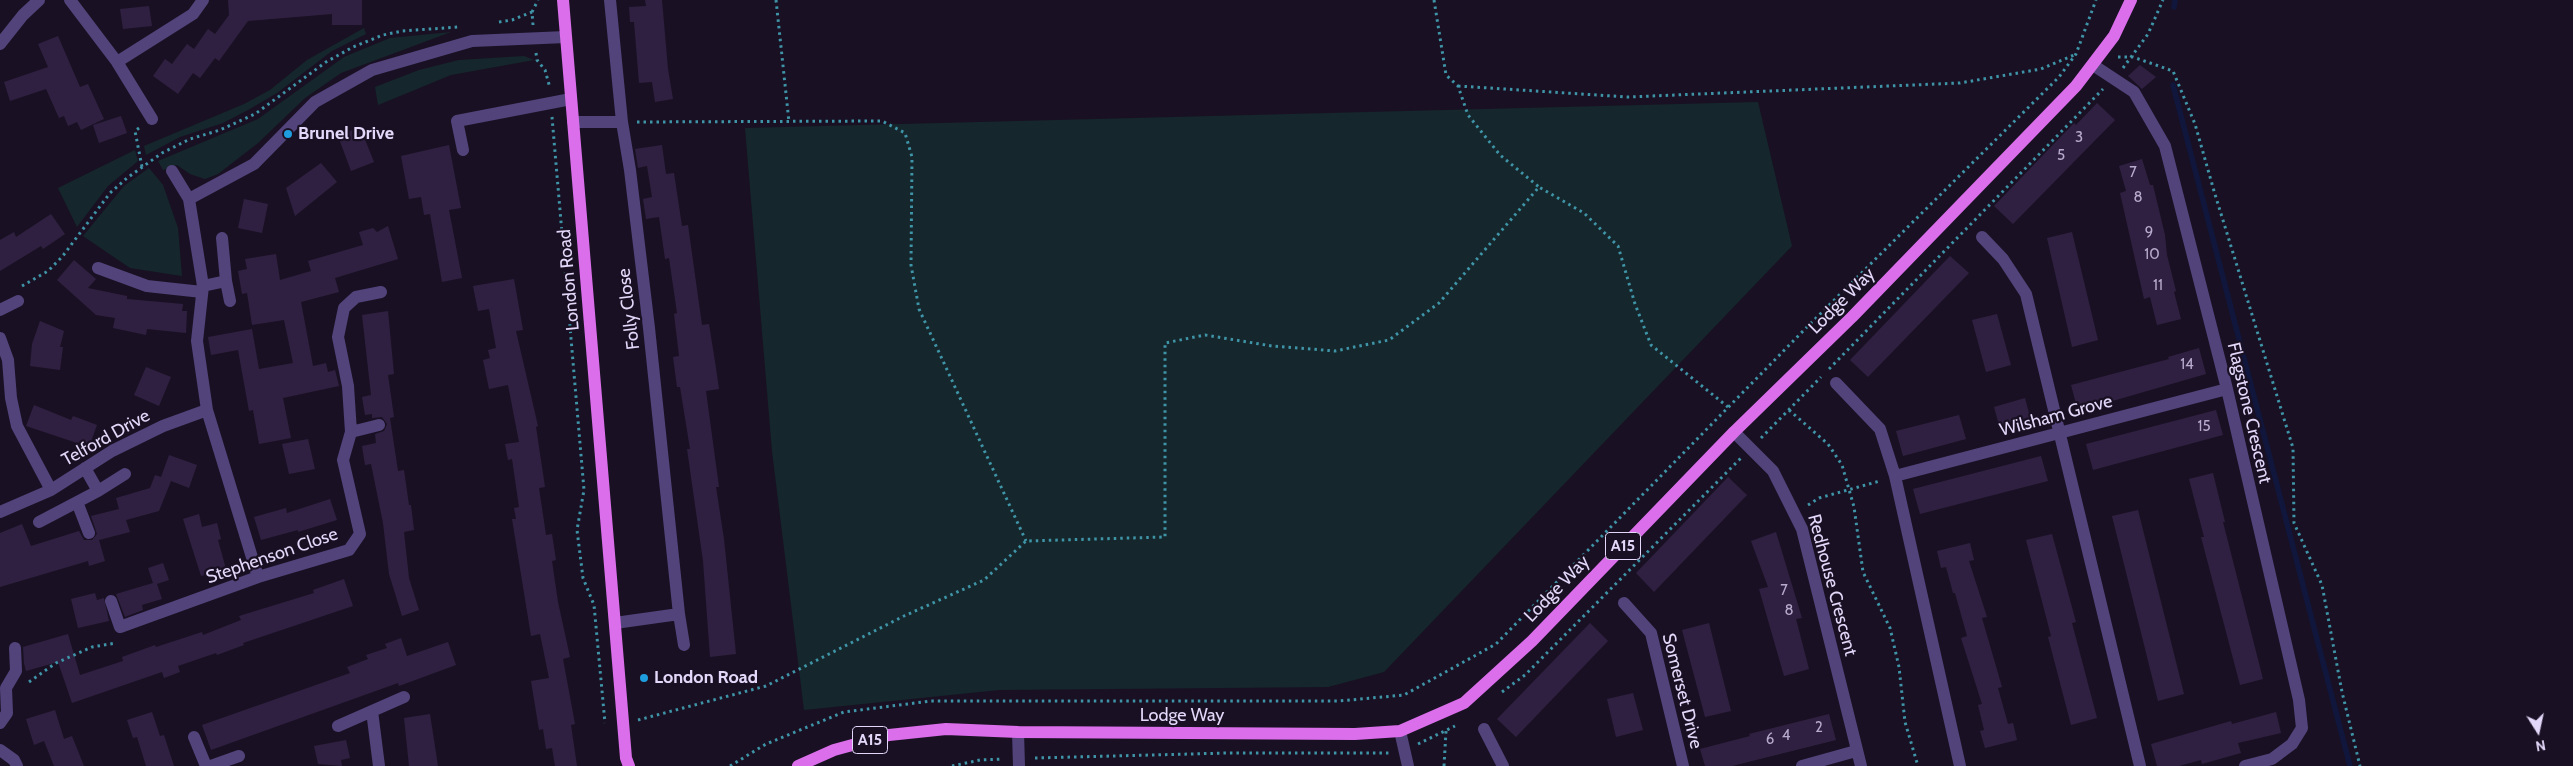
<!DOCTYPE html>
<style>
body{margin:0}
#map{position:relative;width:2573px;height:766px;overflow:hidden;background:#191123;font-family:Cabin,sans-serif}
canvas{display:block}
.north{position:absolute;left:2513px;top:706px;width:50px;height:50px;-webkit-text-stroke:4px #191123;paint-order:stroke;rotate:170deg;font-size:14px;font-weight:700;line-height:20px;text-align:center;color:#e4d8fa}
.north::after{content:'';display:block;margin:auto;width:18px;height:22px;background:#e4d8fa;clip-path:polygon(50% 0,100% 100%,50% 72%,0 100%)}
</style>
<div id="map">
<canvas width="2573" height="766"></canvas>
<div class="north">N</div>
</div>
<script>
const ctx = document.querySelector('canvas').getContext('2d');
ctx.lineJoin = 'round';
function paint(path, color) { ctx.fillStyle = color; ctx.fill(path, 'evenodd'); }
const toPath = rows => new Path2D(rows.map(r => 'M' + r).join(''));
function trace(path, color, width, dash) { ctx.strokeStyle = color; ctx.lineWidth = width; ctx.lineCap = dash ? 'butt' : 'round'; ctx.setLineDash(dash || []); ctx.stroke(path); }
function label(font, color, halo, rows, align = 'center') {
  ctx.font = font + ' Cabin,sans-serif'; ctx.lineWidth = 4.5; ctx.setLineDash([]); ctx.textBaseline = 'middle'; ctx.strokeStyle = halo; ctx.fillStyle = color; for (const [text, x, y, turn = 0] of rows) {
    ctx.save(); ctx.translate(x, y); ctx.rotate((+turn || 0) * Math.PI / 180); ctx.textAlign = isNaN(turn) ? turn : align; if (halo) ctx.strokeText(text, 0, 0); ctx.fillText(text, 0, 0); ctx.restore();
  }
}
const green = toPath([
 [364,28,366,34,332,51,277,93,248,110,223,123,180,137,146,155,144,146,244,104,270,90,307,60],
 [451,32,341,73,305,98,258,143,218,174,205,179,190,174,177,165,163,170,158,161,258,119,344,57,390,38],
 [524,56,534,60,451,75,378,105,375,87,419,70,459,60],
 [1758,102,1792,246,1384,672,1328,687,999,690,804,710,772,451,745,128],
 [135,150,138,161,108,186,77,227,58,188],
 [149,168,163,185,178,228,182,276,130,268,83,236,124,186]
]);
const stream = toPath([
 [2174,7,2175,0],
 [2173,85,2350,766]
]);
const building = toPath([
 [228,0,362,0,362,25,332,25,332,14,248,21,219,61,215,58,200,78,193,73,178,94,153,76,165,59,172,64,187,44,194,49,208,29,215,34,229,15],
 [645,0,662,0,668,69,673,99,655,102,652,82,639,83,634,22,630,22,629,7,646,6],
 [149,6,152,26,123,29,120,9],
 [58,36,80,87,88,84,104,119,81,130,77,122,68,126,64,116,59,118,46,89,10,101,4,82,48,67,38,44],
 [2140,65,2156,77,2142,89,2128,76],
 [2097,103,2115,120,2013,224,1994,206,2074,123,2076,125],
 [121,116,127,133,99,143,93,125],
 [360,127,374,162,351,171,338,136],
 [449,145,461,208,449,210,462,278,442,282,430,214,424,215,421,197,409,199,401,156],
 [662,145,666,174,674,173,682,226,688,225,702,325,709,324,716,368,719,389,706,391,719,487,716,487,724,539,736,654,710,657,703,561,687,449,690,449,680,387,677,387,673,357,679,356,674,314,677,313,669,258,665,259,659,217,646,219,643,199,652,197,647,166,638,168,635,149],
 [2142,159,2150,185,2153,185,2165,235,2167,255,2176,291,2174,292,2181,319,2157,325,2150,297,2144,299,2120,193,2126,191,2119,166],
 [321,163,337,182,295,216,286,188],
 [244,199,268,204,262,233,238,228],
 [51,214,65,234,43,249,41,246,0,271,0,240,14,232,16,237],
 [388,226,398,259,335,278,339,292,301,302,313,366,326,363,328,372,335,370,339,386,283,398,291,438,259,444,253,410,249,411,238,350,211,355,208,337,252,329,259,369,293,363,284,320,252,325,247,293,242,294,238,271,247,269,245,259,276,254,280,280,311,271,308,261,363,245,359,232,373,228,377,232],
 [2072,232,2098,340,2072,347,2047,238],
 [1950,256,1969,273,1868,377,1850,360],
 [74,260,96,279,88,288,127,296,127,299,183,304,182,311,187,311,186,333,147,329,146,335,113,328,115,318,96,315,57,280],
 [514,279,523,330,516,331,538,426,536,427,545,487,539,488,546,535,552,534,556,560,552,561,558,602,570,657,563,659,575,724,571,725,577,766,555,766,552,748,546,749,543,729,539,730,531,681,549,678,540,634,531,636,512,519,516,519,514,508,519,507,512,459,508,460,505,444,519,442,508,385,489,389,483,360,490,358,488,350,496,348,489,309,478,311,473,286],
 [388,311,394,374,388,375,394,417,390,418,398,471,404,470,409,505,411,505,414,530,404,532,409,578,419,610,402,616,389,574,383,523,371,464,365,465,362,446,376,443,375,434,384,431,387,424,382,417,372,418,372,414,365,415,362,397,371,395,362,315],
 [1997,314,2011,365,1986,372,1972,320],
 [40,321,64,331,60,347,63,347,60,370,30,366,32,344],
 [2199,348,2206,374,2078,411,2071,385,2169,359,2168,357],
 [146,367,171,377,159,406,134,395],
 [2025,398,2032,424,2001,432,1994,407],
 [34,405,71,420,73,416,97,425,89,447,26,426],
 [2216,410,2223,435,2093,470,2086,444],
 [1959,415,1966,439,1903,456,1896,431],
 [308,439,315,469,289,474,282,444],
 [169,455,197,465,189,488,171,481,159,511,126,520,130,532,99,540,105,561,89,566,88,561,0,587,0,533,22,524,31,546,79,531,84,540,92,540,97,534,91,516,119,509,116,498,150,488,155,475,161,477],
 [2041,456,2048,481,1920,514,1913,489],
 [2213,473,2225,522,2223,522,2263,679,2240,685,2201,537,2204,537,2189,479],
 [1728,477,1747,495,1654,592,1636,573],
 [330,499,337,520,298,532,298,530,261,540,254,517,286,508,287,513],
 [2138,510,2184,694,2158,701,2112,516],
 [199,514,202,527,217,523,221,539,218,540,226,569,201,576,183,519],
 [1776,532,1802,618,1796,619,1809,669,1784,676,1759,589,1768,587,1751,541],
 [2052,534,2076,622,2072,623,2097,718,2071,725,2048,637,2051,636,2026,540],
 [1970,543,1974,560,1969,561,1987,617,1982,618,2002,687,1998,688,2008,724,2013,723,2017,740,1985,748,1980,731,1984,730,1978,705,1982,704,1961,638,1967,636,1955,593,1953,593,1946,567,1941,568,1937,551],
 [163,563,169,580,157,584,162,599,142,605,143,610,125,617,116,594,153,583,148,568],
 [344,579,353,606,243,643,244,645,217,655,216,653,178,666,180,672,164,678,162,672,72,703,58,662,26,671,24,663,23,647,68,634,80,675,123,661,122,657,155,645,156,647,202,632,203,635,241,620,239,616,314,593,313,590],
 [95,593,97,600,104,598,109,621,78,628,71,599],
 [1590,623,1608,641,1516,737,1497,719],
 [1709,623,1731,711,1705,717,1682,630],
 [401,638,407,656,448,642,456,665,399,686,398,683,211,750,202,725,350,673,347,667,368,659,366,655,387,648,385,644],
 [1633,693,1643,730,1616,737,1607,699],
 [55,710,64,739,72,736,84,766,54,766,44,741,34,745,26,719],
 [152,712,160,736,164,735,174,766,146,766,137,737,133,738,127,720],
 [2276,712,2281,733,2238,743,2241,753,2202,764,2201,760,2179,766,2157,766,2151,744,2231,721,2232,724],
 [430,714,438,766,409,766,404,718],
 [1829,714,1836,740,1732,766,1705,766,1700,749,1750,736,1749,734],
 [346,740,350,758,341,760,342,766,318,764,314,746]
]);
const path = toPath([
 [776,0,789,122],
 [1434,0,1446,75,1458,86,1468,115,1500,155,1539,187],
 [499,22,512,20,532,12],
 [533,25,532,12,538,0],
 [536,53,537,60,545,70,550,88],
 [2118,57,2133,57,2173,71,2195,124,2214,191,2293,448,2294,523,2322,585,2342,692,2360,766],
 [2123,68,2148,34,2163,0],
 [1458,86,1628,97,1960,83,2041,69,2074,55],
 [552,117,584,490,577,530,583,578,594,605,605,723],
 [637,122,882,121,905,133,912,157,911,265,919,309,1026,541],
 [139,128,135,131,142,167],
 [22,286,48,271,62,257,110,193,127,178,162,153,190,139,220,130,255,114,326,62,353,47,383,35,402,31,458,27],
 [1829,369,2103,89],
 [1789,410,1828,444,1842,465,1854,507,1863,572,1890,628,1899,667,1905,722,1918,766],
 [1761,438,1821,377],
 [1808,505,1819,498,1880,481],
 [29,682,56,663,92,647,116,643],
 [1502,692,1525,675,1741,458],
 [638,720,766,686,904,616,984,580,1026,541,1165,537,1165,343,1205,335,1272,346,1335,351,1389,340,1439,303,1539,187,1584,213,1618,246,1635,304,1651,345,1728,407],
 [1418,744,1455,726],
 [1035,758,1228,753,1391,753],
 [730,766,766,744,844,712,931,701,1339,701,1404,695,1496,644,1807,327,2059,77,2076,54,2096,0],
 [952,766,980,760,1003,759],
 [1444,766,1446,731]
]);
const minor = toPath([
 [70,0,117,62,152,119],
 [610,0,622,122,630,170,649,328,679,614,615,623],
 [0,44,23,15,39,0],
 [117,62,193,14,203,0],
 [2093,65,2134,92,2165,146,2227,389,2299,700,2302,728,2292,744,2272,759,2245,766],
 [573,122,622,122],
 [463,150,457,121,571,99],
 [172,171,189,199,203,286,197,341,207,410,258,577],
 [189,199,254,164,315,102,372,70,472,41,566,37],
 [1982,237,2003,259,2026,294,2140,766],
 [222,238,226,281],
 [98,268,147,286,202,292],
 [203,286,226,281,230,301],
 [0,310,18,301],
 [0,338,8,360,11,398,17,426,51,490],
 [1836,383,1880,429,1895,476,1960,766],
 [351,432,348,386,338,337,344,308,356,297,381,292],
 [1734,432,1773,471,1802,529,1861,766],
 [85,468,98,491,125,474],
 [1895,476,2227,389],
 [77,502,89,533],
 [0,512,51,490,112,451,163,426,207,410],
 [39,522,98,491],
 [111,601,120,627,258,577,349,550,360,534,343,460,351,432,379,425],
 [1624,603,1651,633,1683,766],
 [679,614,684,645],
 [372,711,379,766],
 [0,723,7,713,6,688,16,671,15,648],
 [338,726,404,697],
 [1484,729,1503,766],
 [1400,731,1408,766],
 [1018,732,1019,766],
 [194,737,206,766],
 [0,750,14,760,17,766],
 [211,766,239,756],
 [1802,766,1856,751]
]);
const major = toPath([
 [563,0,626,758,629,766],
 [798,766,834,750,889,735,946,729,1018,732,1355,734,1400,731,1464,703,1532,641,1734,432,1852,317,2076,86,2114,36,2131,0]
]);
const markers = [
 [288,134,5,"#1f9edf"],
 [644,678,5,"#1f9edf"]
];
const numberNames = [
 ["3",2079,138],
 ["5",2061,156],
 ["7",2133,173],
 ["8",2138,198],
 ["9",2149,233],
 ["10",2152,255],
 ["11",2158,286],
 ["14",2187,365],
 ["15",2204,427],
 ["7",1784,591],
 ["8",1789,611],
 ["2",1819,728],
 ["4",1786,736],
 ["6",1770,740]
];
const shields = [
 [1623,546,35],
 [870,740,35]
];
const shieldNames = [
 ["A15",1623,546],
 ["A15",870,740]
];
const poiNames = [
 ["Brunel Drive",298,134],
 ["London Road",654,678]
];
const streetNames = [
 ["London Road",569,280,-95],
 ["Lodge Way",1842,301,-45],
 ["Folly Close",629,309,-97],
 ["Flagstone Crescent",2249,413,77],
 ["Wilsham Grove",2056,416,-15],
 ["Telford Drive",106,438,-29],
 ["Stephenson Close",272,556,-19],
 ["Redhouse Crescent",1832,585,75],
 ["Lodge Way",1557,589,-46],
 ["Somerset Drive",1682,691,76],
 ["Lodge Way",1182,716]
];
paint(green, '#15272c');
trace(stream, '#11163c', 5.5);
paint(building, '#2f2041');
trace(path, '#3f94a7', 3, [2.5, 4]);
trace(minor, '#52437b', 12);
trace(major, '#da6eeb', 12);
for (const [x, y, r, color] of markers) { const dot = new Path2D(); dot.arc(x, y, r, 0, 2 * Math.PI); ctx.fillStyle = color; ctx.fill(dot); trace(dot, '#191123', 2); }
label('15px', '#b7aacc', null, numberNames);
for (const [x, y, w] of shields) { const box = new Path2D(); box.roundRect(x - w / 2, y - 13.5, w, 27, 4); ctx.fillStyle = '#191123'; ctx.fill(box); trace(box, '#e4d8fa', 1); }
label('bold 16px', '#e4d8fa', null, shieldNames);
label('bold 18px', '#e4d8fa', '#191123', poiNames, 'left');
label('18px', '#e4d8fa', '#191123', streetNames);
</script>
